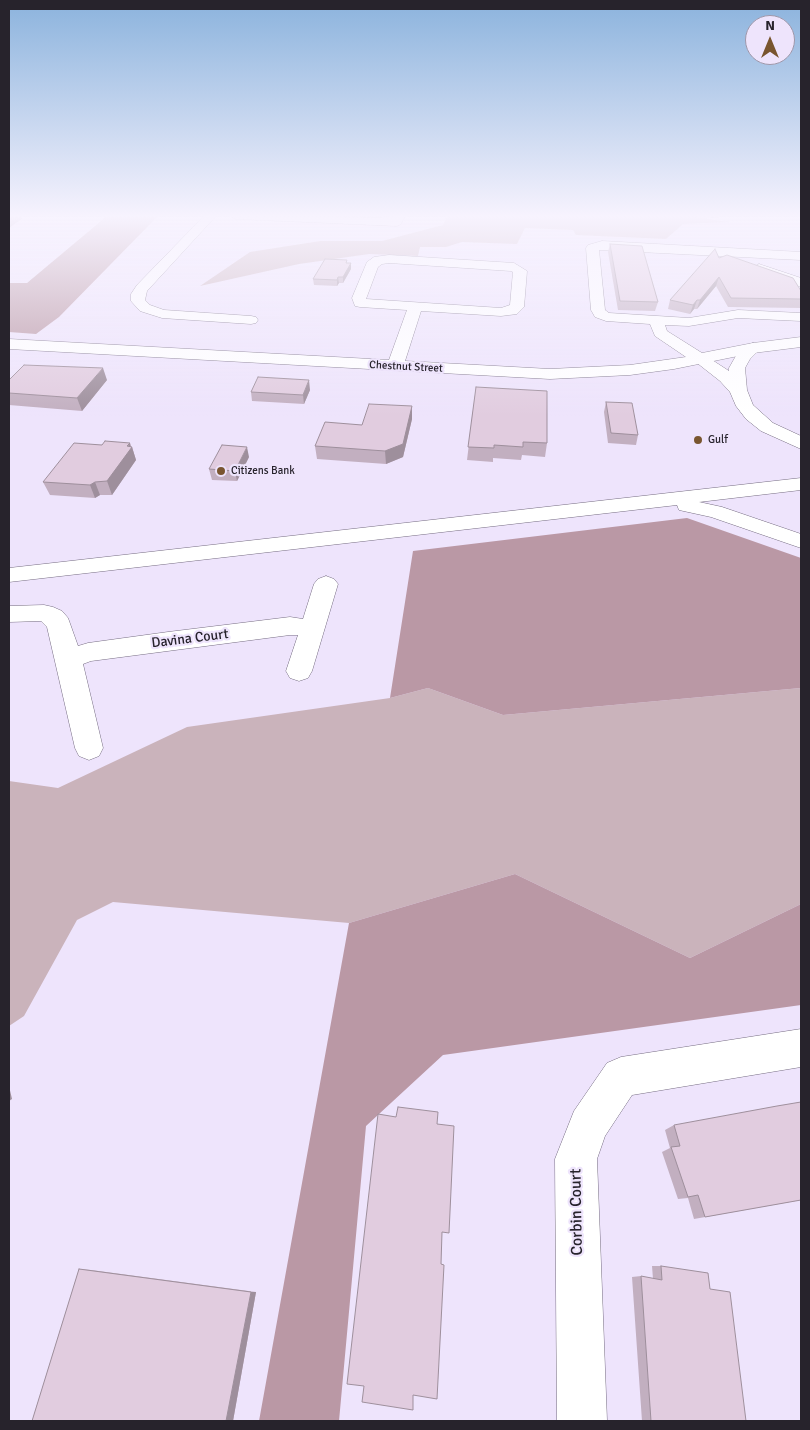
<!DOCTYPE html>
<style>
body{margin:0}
#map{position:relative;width:810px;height:1430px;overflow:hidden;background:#eee4fc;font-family:Signika,sans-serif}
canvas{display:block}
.frame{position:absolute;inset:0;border:10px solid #27232c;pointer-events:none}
.north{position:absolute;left:745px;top:15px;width:50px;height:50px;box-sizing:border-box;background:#eee4fc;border:1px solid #9e97a9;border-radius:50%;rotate:0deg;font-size:14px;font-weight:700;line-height:20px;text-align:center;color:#27232c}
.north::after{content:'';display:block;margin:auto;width:18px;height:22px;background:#79552f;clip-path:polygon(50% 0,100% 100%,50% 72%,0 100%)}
</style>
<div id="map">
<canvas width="810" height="1430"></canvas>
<div class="frame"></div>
<div class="north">N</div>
</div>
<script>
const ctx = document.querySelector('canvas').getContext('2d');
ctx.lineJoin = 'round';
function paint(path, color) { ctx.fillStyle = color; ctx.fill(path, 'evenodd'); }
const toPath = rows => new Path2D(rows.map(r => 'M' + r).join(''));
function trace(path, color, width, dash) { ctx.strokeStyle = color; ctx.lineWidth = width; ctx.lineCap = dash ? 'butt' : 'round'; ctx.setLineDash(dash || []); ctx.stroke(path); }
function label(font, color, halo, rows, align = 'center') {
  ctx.font = font + ' Signika,sans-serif'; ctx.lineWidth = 4.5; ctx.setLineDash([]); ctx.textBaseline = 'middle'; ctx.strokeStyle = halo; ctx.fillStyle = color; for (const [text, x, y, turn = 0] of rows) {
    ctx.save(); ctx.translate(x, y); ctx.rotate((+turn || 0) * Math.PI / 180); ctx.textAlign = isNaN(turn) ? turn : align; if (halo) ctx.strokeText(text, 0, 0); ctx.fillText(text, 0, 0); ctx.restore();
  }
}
const green = toPath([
 [447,216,686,216,730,222,683,224,666,239,576,235,573,230,525,228,517,244,462,242,446,247,420,247,418,256,369,254,299,264,200,286,250,252,320,241,382,241,443,225],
 [428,688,503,715,801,688,801,904,690,958,515,874,349,923,113,902,77,920,24,1016,9,1026,9,781,58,788,187,727,390,698]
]);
const forest = toPath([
 [107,216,158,216,59,317,36,334,9,332,9,283,27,283],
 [687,518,801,558,801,688,503,715,428,688,390,698,413,551],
 [515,874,690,958,801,904,801,1005,443,1055,366,1126,339,1421,259,1421,349,923]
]);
const minor = toPath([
 [204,216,216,216,147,291,145,300,150,305,164,310,251,316,256,317,258,320,256,323,251,324,162,318,140,311,131,301,131,294,137,285,204,216],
 [230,216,392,218,393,216,405,216,401,224,397,226,236,219,230,216],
 [602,241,801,252,801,260,599,250,605,310,609,313,689,318,738,310,801,313,801,321,738,318,689,326,665,325,667,331,702,353,753,343,801,337,801,347,753,353,674,369,630,375,550,379,9,349,9,339,389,360,407,310,360,307,355,306,352,298,367,262,374,257,389,255,514,263,527,271,524,307,517,314,501,316,421,311,405,361,550,369,630,365,686,357,655,336,650,324,606,321,595,317,591,310,586,248,588,245,602,241],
 [389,263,511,271,513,272,510,305,501,308,366,299,378,267,382,264,389,263],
 [759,264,801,278,801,287,754,271,752,268,759,264],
 [326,576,334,579,338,584,312,671,308,678,299,681,290,678,286,671,298,635,290,635,91,661,83,664,103,748,99,756,89,760,79,756,75,748,47,627,41,621,9,622,9,606,44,605,53,607,62,611,68,618,78,646,88,643,168,632,290,617,303,619,314,584,318,579,326,576],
 [801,1029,801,1067,632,1095,605,1136,597,1159,607,1421,557,1421,555,1159,574,1111,607,1063,621,1057,801,1029]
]);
const highway = toPath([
 [753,343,759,345,761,348,750,359,745,368,747,390,753,405,773,423,801,436,801,449,761,431,746,419,736,406,730,392,720,381,692,359,694,356,700,354,706,356,729,371,729,368,737,354,747,345,753,343],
 [801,478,801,490,699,502,722,507,801,534,801,548,711,517,679,510,677,505,9,582,9,568,801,478]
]);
const wall = toPath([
 [693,216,719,216,718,218,694,217],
 [610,244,658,302,655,311,618,310,608,252],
 [719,258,801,291,801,308,728,307,716,286,697,309,694,309,690,314,668,309,670,300],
 [347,263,351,269,343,283,339,283,337,286,314,285,313,279],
 [9,380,107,380,82,411,9,405],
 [476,387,547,443,545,457,522,455,521,460,493,458,493,462,467,460],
 [310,390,304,404,252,401,251,392],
 [606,402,638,435,636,445,608,443,604,412],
 [412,406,412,419,403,457,386,464,317,459,315,446,362,425],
 [130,443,131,447,132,447,136,460,112,495,100,495,95,498,50,495,43,482,102,445],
 [249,457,237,481,212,480,209,469],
 [674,1125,801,1200,694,1219,688,1198,678,1199,662,1152,670,1148,665,1130],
 [652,1266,661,1266,710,1289,746,1421,642,1421,632,1277,641,1276,653,1279],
 [79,1269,91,1270,256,1292,233,1421,32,1421]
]);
const shadedWall = toPath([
 [9,216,21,216,22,219,9,228],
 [351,263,351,269,343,283,343,277],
 [338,277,339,283,337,286,337,280],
 [719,277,716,286,697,309,700,300],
 [697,300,694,309,690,314,693,305],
 [103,368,107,380,82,411,77,398],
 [309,380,310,390,304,404,303,395],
 [412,406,412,419,403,457,386,464,385,451],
 [130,443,131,448,132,447,136,460,112,495,107,481],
 [247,447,249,457,237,481,235,471],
 [95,482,100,495,95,498,90,485],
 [9,1086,12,1099,9,1101],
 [251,1292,256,1292,233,1421,226,1421]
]);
const building = toPath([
 [610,244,642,246,658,302,620,301,610,244],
 [715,249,719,258,727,255,793,278,801,291,801,299,731,298,719,277,700,300,697,300,693,305,670,300,715,249],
 [325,259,347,260,346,263,351,263,343,277,338,277,337,280,313,279,325,259],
 [24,365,103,368,77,398,9,393,9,380,24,365],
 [258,377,309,380,303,395,251,392,258,377],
 [476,387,547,391,547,443,523,442,523,447,494,445,494,448,468,447,476,387],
 [606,402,632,403,638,435,611,433,606,402],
 [369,404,412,406,403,444,385,451,315,446,325,422,362,425,369,404],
 [105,441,130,443,127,446,132,447,107,481,95,482,90,485,43,482,74,443,102,445,105,441],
 [222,445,247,447,235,471,209,469,222,445],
 [801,1102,801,1200,705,1217,698,1195,688,1197,671,1147,680,1146,674,1125,777,1106,801,1102],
 [398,1107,438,1112,437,1124,454,1126,449,1233,442,1232,441,1264,444,1265,437,1399,413,1395,413,1410,362,1402,364,1386,347,1384,378,1114,396,1117,398,1107],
 [661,1266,708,1273,710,1289,730,1292,746,1421,651,1421,641,1276,662,1280,661,1266],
 [79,1269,251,1292,226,1421,32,1421,79,1269]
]);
const markers = [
 [698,440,5,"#79552f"],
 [221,471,5,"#79552f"]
];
const farStreetnames = [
 ["Chestnut Street",406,367,3]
];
const farPoinames = [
 ["Gulf",708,440],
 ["Citizens Bank",231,471]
];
const streetNames = [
 ["Davina Court",190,639,-7]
];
const nearStreetnames = [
 ["Corbin Court",577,1212,-91]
];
paint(green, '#cab3bb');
paint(forest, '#ba98a5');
trace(minor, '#766d82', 1);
trace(highway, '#766d82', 1);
paint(minor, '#fff');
paint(highway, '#fff');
paint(wall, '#c2afc0');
paint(shadedWall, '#9e8f9c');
paint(building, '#e1ccdf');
trace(building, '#9e8f9c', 1);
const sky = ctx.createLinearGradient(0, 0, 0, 416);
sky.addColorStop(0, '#8bb3dd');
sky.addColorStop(0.52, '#f7f3fe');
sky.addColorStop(1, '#f7f3fe00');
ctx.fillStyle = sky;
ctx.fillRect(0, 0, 810, 416);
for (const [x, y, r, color] of markers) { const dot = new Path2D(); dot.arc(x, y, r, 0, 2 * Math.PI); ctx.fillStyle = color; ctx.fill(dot); trace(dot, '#eee4fc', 2); }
label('11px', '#27232c', '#eee4fc', farStreetnames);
label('11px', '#27232c', '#eee4fc', farPoinames, 'left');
label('14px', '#27232c', '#eee4fc', streetNames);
label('16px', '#27232c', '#eee4fc', nearStreetnames);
</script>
